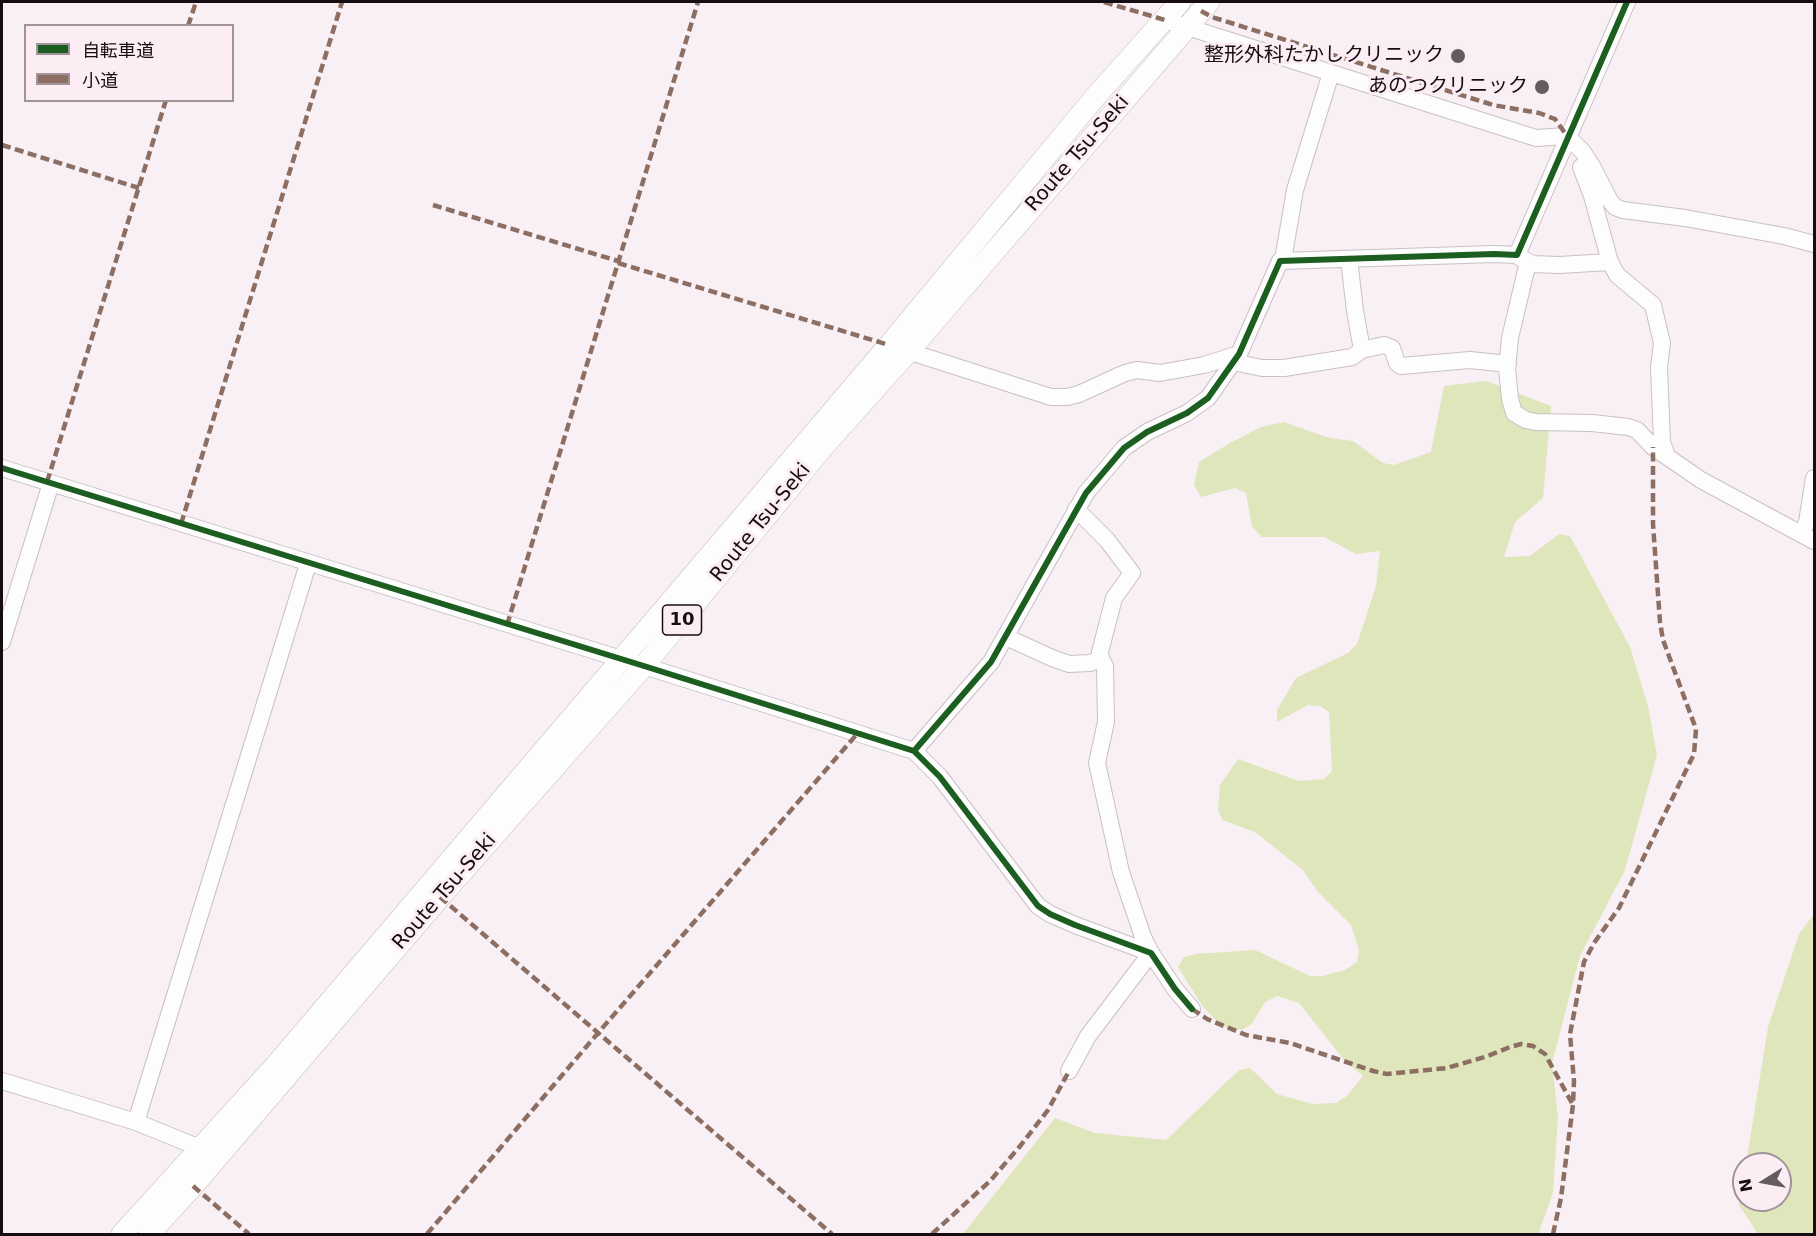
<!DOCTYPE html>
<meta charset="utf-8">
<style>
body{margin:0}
#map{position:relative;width:1816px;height:1236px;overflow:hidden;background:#f8f0f4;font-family:"DejaVu Sans","Noto Sans JP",sans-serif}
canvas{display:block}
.frame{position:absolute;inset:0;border:3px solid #150d11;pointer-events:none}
.legend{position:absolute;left:24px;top:24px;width:210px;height:78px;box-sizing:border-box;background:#fcedf4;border:2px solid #a09399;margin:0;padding:8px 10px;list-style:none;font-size:18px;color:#150d11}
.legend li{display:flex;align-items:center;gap:12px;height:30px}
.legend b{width:30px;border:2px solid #a09399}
.north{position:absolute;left:1732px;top:1152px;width:60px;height:60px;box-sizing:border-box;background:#fcedf4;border:2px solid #a09399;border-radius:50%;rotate:259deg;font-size:16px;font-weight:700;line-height:24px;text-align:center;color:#150d11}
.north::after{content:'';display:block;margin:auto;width:21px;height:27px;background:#645c60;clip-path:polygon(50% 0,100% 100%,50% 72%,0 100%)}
</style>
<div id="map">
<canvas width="1816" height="1236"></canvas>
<div class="frame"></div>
<ul class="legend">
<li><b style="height:8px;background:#1b5e20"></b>自転車道</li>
<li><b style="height:8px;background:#8d6e63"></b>小道</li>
</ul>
<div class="north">N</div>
</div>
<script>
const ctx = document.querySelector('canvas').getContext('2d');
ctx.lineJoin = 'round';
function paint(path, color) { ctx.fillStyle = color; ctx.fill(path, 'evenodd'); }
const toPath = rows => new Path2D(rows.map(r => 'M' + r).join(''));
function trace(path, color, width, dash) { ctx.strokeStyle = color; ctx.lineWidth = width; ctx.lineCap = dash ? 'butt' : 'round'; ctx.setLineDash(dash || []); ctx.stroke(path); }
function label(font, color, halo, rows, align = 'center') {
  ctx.font = font + ' "DejaVu Sans","Noto Sans JP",sans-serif'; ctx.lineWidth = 6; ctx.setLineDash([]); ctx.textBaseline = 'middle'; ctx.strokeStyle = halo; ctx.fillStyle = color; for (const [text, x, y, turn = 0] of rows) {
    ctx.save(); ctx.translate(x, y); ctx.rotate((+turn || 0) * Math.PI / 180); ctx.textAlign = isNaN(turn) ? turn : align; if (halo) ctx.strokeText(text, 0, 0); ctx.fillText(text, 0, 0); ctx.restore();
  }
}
const green = toPath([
 [1486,381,1551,406,1543,498,1515,522,1504,557,1530,556,1559,534,1570,536,1630,647,1648,706,1657,755,1625,870,1580,956,1552,1063,1558,1117,1553,1193,1539,1232,1540,1234,963,1234,1055,1118,1095,1133,1166,1140,1239,1070,1250,1068,1277,1094,1312,1104,1336,1103,1347,1096,1363,1076,1344,1060,1299,1003,1277,996,1265,1002,1252,1024,1242,1030,1229,1029,1219,1023,1203,1007,1178,967,1184,957,1196,954,1255,950,1310,976,1322,976,1345,970,1357,962,1359,950,1351,925,1317,891,1303,870,1255,832,1222,820,1218,809,1220,785,1238,759,1299,781,1324,779,1332,771,1329,712,1320,706,1308,705,1277,722,1277,710,1296,678,1348,653,1357,644,1376,586,1380,551,1356,554,1324,537,1262,537,1252,527,1246,493,1235,488,1201,497,1194,485,1199,462,1230,443,1261,427,1284,422,1329,438,1353,441,1383,463,1394,465,1431,452,1444,386],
 [1814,914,1814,1234,1758,1234,1739,1205,1744,1175,1744,1200,1780,1200,1780,1164,1746,1164,1768,1027,1799,934]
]);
const minor = toPath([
 [1165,20,1536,138,1567,136,1583,152,1592,166,1610,201,1615,207,1623,210,1685,218,1784,236,1814,244],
 [1581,167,1592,196,1610,262,1617,275,1653,305,1662,343,1659,367,1662,442,1667,456],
 [1519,257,1533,264,1559,265,1610,262],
 [1349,259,1355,311,1362,350],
 [1283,260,1295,190,1331,73],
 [1528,262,1510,338,1507,369,1510,399,1514,413,1526,420,1536,422,1592,423,1628,427,1637,430,1653,447,1701,480,1814,541],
 [898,348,1051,397,1067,397,1079,394,1125,373,1137,370,1160,373,1204,365,1239,354],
 [1233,362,1262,368,1284,368,1352,357,1362,350,1384,345,1392,348,1397,363,1401,366,1470,360,1508,364],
 [2,468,644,666,914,751,940,777,1038,906,1050,914,1075,925,1151,953],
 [1076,509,1107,540,1132,573,1114,598,1100,652,1101,659,1105,666,1106,722,1097,763,1121,872,1143,937,1151,953,1175,989,1192,1009],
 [1801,534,1807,522,1814,478],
 [1006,637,1052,658,1069,664,1090,663,1101,659],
 [2,642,51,483],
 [914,751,991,662,1086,493,1124,448,1147,432,1187,413,1208,398,1239,354,1280,261,1494,254,1517,255,1627,2],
 [1069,1071,1088,1036,1151,953],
 [2,1081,136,1122],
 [200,1148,136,1122,308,564]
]);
const major = toPath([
 [122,1234,275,1066,889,345,1096,96,1180,2],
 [149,1234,193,1186,440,897,644,666,823,447,909,351,1209,2]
]);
const quiet = toPath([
 [1104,2,1165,20],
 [1201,11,1212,17,1493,105,1539,113,1555,119,1567,136],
 [188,26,196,2],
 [2,145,139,188],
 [433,205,618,261],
 [618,263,889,345],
 [47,482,166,100],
 [181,524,342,2],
 [507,625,698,2],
 [440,897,832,1234],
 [1192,1009,1207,1019,1246,1035,1290,1043,1373,1071,1387,1074,1447,1068,1485,1057,1510,1047,1521,1044,1533,1046,1545,1054,1573,1105],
 [193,1186,249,1234],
 [427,1234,598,1033,857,734],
 [932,1234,990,1181,1021,1145,1048,1110,1069,1071],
 [1553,1234,1561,1198,1573,1105,1574,1081,1570,1034,1584,962,1594,943,1619,908,1694,754,1696,729,1663,640,1660,622,1653,524,1653,447]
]);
const cycleway = toPath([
 [2,468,644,666,914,751,940,777,1038,906,1050,914,1075,925,1151,953,1175,989,1192,1009],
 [914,751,991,662,1086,493,1124,448,1147,432,1187,413,1208,398,1239,354,1280,261,1494,254,1517,255,1627,2]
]);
const markers = [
 [1458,56,8,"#645c60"],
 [1542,87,8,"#645c60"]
];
const shields = [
 [682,620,39]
];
const shieldNames = [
 ["10",682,620]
];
const poiNames = [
 ["整形外科たかしクリニック",1444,56],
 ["あのつクリニック",1528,87]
];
const streetNames = [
 ["Route Tsu-Seki",1078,154,-49],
 ["Route Tsu-Seki",761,523,-51],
 ["Route Tsu-Seki",445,892,-49]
];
paint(green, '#dfe6bb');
trace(minor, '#c9c0c4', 18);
trace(major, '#c9c0c4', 22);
trace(minor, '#fefdfd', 16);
trace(major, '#fefdfd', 21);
trace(quiet, '#8d6e63', 4.5, [9, 4.5]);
trace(cycleway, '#1b5e20', 6);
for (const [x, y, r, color] of markers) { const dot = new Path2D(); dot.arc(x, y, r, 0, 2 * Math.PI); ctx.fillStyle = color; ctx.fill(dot); trace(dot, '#fcedf4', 2); }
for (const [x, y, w] of shields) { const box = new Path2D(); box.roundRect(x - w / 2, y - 15, w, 30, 4.5); ctx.fillStyle = '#fcedf4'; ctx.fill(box); trace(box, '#150d11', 1.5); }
label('bold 18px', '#150d11', null, shieldNames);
label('20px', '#150d11', '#fcedf4', poiNames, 'right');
label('20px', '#150d11', '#fcedf4', streetNames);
</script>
